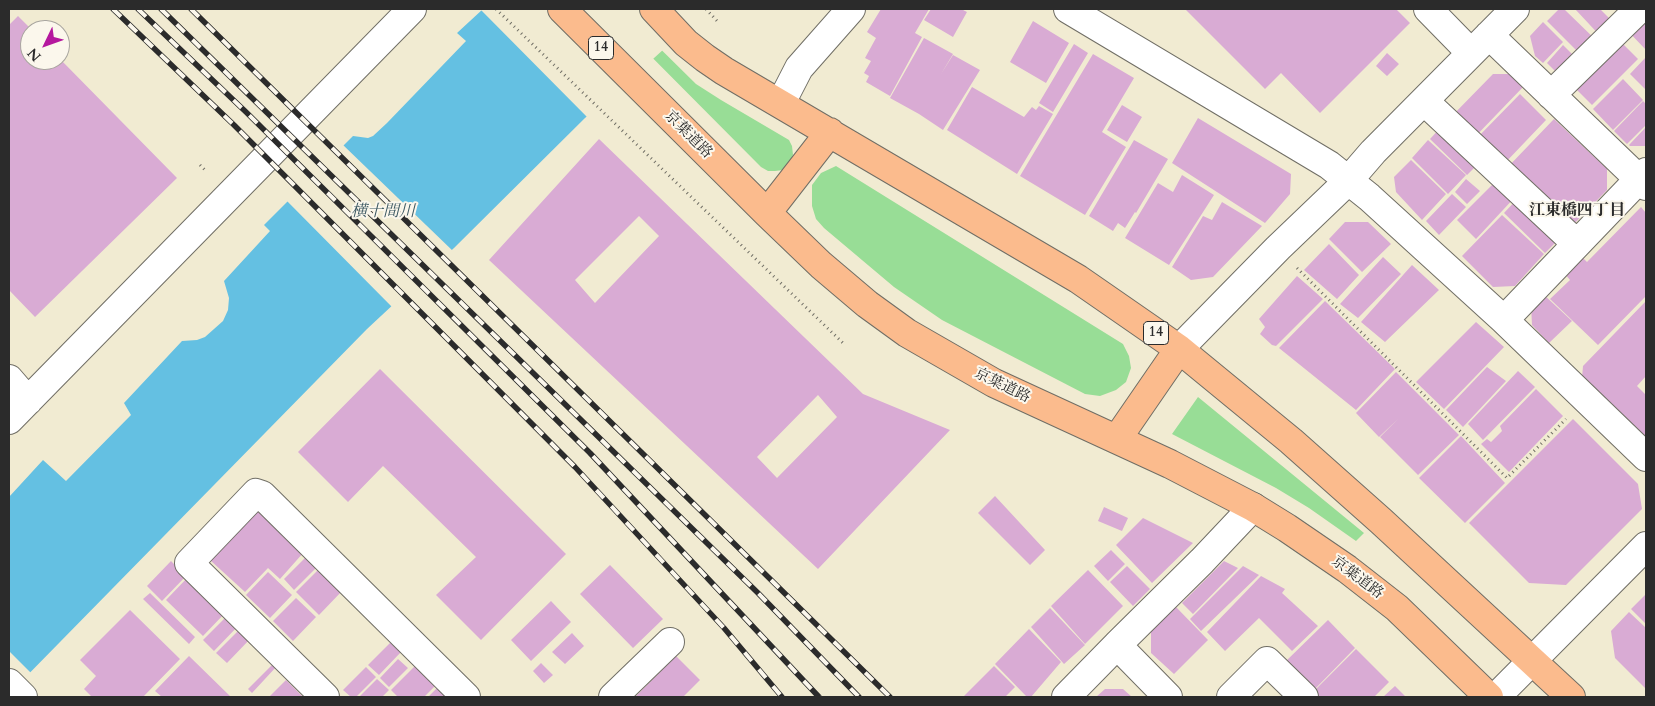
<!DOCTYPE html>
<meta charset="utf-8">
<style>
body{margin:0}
#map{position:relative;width:1655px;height:706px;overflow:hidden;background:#f1ebd2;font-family:Cardo,serif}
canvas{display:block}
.frame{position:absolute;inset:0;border:10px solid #2b2b2b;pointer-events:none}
.north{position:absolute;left:20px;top:20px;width:50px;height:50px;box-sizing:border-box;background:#fbf7ec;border:1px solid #a8a59f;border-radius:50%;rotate:228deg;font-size:14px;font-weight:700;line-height:20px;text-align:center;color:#2b2b2b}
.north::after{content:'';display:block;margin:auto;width:18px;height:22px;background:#b5179e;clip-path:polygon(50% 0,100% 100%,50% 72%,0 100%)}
</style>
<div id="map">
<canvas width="1655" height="706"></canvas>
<div class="frame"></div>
<div class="north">N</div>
</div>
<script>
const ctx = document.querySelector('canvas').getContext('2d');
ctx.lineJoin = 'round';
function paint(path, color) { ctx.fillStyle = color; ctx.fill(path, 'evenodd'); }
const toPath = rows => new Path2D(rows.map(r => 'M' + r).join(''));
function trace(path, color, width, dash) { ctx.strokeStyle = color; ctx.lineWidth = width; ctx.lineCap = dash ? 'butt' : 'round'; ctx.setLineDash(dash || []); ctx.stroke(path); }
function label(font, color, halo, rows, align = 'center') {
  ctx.font = font + ' Cardo,"Noto Serif JP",serif'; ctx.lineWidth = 4; ctx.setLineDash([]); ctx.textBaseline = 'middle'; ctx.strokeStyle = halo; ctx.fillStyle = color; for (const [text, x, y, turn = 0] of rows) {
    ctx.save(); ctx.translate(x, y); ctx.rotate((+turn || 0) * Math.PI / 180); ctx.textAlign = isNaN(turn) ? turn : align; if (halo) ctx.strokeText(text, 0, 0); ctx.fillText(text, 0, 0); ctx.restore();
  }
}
const green = toPath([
 [604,9,620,9,696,84,721,100,789,140,792,146,793,155,789,164,783,170,775,171,768,171,761,167],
 [836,166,1123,344,1129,356,1131,368,1126,382,1116,390,1100,396,1085,394,942,320,894,287,824,228,816,219,812,206,812,185,821,173],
 [1198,397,1364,533,1356,541,1309,508,1276,488,1172,434]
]);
const water = toPath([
 [483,9,705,9,585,118,454,248,367,329,9,694,9,497,43,460,66,481,131,415,124,403,182,341,197,340,205,337,223,321,228,310,229,298,224,281,270,231,264,225,353,136,368,138,373,136,387,123,466,41,457,33]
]);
const pier = toPath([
 [480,9,708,9,588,118],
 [342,144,454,252,393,308,286,200],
 [9,651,32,674,9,697]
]);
const building = toPath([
 [881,9,929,9,915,33,922,37,890,96,866,82,869,76,864,73,871,61,865,58,876,38,867,32],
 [931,9,961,9,967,12,953,37,924,20],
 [1185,9,1396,9,1410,23,1320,113,1281,73,1265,89],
 [1559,9,1564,9,1599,43,1584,58,1547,21],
 [1575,9,1600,9,1618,27,1604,40],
 [1646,9,1646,50,1626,29],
 [18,16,32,30,30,30,30,60,61,60,177,178,35,317,9,290,9,25],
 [1033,21,1069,43,1046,83,1010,62],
 [1543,22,1563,42,1543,63,1535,56,1530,36],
 [924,38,953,54,941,74,953,55,980,70,943,130,919,114,890,98],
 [1617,38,1638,59,1592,105,1571,84],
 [1074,44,1088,53,1053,112,1039,103],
 [1563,45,1580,62,1563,79,1547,63],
 [1387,53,1399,64,1387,76,1376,66],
 [1093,54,1134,78,1102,132,1126,147,1085,215,1020,176],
 [1646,57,1646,90,1630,74],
 [1493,74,1513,74,1524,86,1471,141,1449,119],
 [1623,79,1643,100,1613,130,1593,109],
 [972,87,1024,117,1032,107,1036,110,1039,106,1053,114,1017,174,947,130],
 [1520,94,1546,120,1504,164,1477,138],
 [1643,101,1646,104,1646,125,1627,144,1614,131],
 [1122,105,1142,117,1127,142,1107,130],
 [1198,118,1291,174,1290,194,1265,223,1172,163],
 [1554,119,1607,169,1607,190,1568,230,1505,170],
 [1442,126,1480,162,1467,175,1430,139],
 [1646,127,1646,146,1630,146,1629,145],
 [599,139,863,394,950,430,818,569,489,260],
 [639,216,659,236,595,303,575,280],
 [818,395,837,417,777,478,757,457],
 [1134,140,1168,159,1136,213,1135,212,1125,228,1118,223,1113,231,1089,216],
 [1428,140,1466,175,1448,194,1412,158],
 [1411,160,1446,194,1422,220,1396,192,1394,177],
 [1182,175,1214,195,1169,265,1125,238,1158,183,1173,192],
 [1466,179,1480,191,1467,204,1455,192],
 [1498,179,1516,196,1476,239,1457,220],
 [1452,194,1466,207,1439,235,1426,221],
 [1518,198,1560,238,1545,253,1504,213],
 [1222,202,1262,226,1213,277,1191,280,1172,267,1203,216,1212,220],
 [1641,207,1646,213,1646,296,1598,345,1550,299,1570,280,1564,273,1581,256,1587,262],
 [1502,215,1544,254,1515,286,1493,287,1462,256],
 [1345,222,1368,222,1391,244,1362,272,1329,239],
 [1329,244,1359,275,1337,299,1304,270],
 [1383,257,1401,274,1358,318,1340,304],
 [1412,265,1439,290,1385,342,1361,322],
 [1297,276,1323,299,1276,346,1272,345,1260,334,1265,327,1259,319],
 [1543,294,1572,321,1549,343,1532,325,1531,305],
 [1325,301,1395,369,1356,410,1279,348],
 [1646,301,1646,376,1637,386,1646,395,1646,441,1582,378,1583,366],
 [1476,322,1504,347,1444,409,1416,382],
 [1487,367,1506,381,1463,427,1446,410],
 [380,369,566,554,481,640,436,595,476,557,383,466,348,502,298,452],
 [1518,371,1535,387,1483,440,1468,424],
 [1396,372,1459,435,1418,475,1380,437,1398,419,1379,437,1356,413],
 [1536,389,1563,416,1509,472,1481,444,1487,439,1491,442,1502,431,1500,426],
 [1573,419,1638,484,1642,509,1566,585,1529,583,1469,523],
 [1461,436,1505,483,1465,523,1419,478],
 [995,496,1045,550,1030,565,978,513],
 [1104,507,1128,518,1122,531,1098,521],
 [257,508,304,552,280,579,268,568,245,592,210,560],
 [1143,518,1193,543,1152,583,1116,545],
 [1111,550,1125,564,1108,581,1094,566],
 [307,556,317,567,294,590,284,579],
 [171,561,186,576,162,601,147,586],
 [1224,561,1238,568,1193,614,1182,603],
 [610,565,663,619,633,648,580,594],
 [1127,566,1150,589,1133,606,1110,582],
 [1243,566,1259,575,1201,631,1190,619],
 [320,568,343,590,319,615,296,592],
 [1088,570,1123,606,1085,644,1051,606],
 [268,572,292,595,270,618,246,595],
 [189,576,226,612,203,636,166,600],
 [1261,576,1285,589,1282,593,1318,626,1292,651,1259,618,1225,651,1207,632],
 [150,593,195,637,189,644,143,599],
 [1646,594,1646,624,1631,609],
 [296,598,316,617,293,641,273,621],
 [551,601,571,622,531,661,511,640],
 [1176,607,1208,640,1174,674,1151,653,1151,631],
 [1050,608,1085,645,1064,664,1031,627],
 [130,610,180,659,143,697,92,697,84,689,96,676,80,660],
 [1629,612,1646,628,1646,689,1615,658,1611,631],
 [229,614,240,624,214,651,203,640],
 [1328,620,1355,648,1313,691,1284,663],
 [241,628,251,638,227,663,216,653],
 [1029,629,1061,662,1031,697,1027,697,995,664],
 [572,633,584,646,565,664,552,652],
 [391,642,401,652,379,675,368,665],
 [1356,649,1389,682,1374,697,1318,697,1313,692],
 [189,656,231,697,162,697,155,691],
 [676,656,700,680,683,697,635,697],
 [398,659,408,668,389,687,380,678],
 [274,663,277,666,252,693,248,689],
 [541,663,553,675,544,683,533,671],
 [417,664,437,684,424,697,398,697,391,690],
 [994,666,1015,687,1005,697,963,697],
 [366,667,376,677,356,697,351,697,343,690],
 [377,679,389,690,382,697,359,697],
 [286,680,303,697,269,697],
 [439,686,450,697,428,697],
 [1395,686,1406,697,1383,697],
 [1105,689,1123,689,1132,697,1096,697]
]);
const path = toPath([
 [496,9,843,343],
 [706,9,718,22],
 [200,165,207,172],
 [1297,268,1507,478,1566,419]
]);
const minor = toPath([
 [1068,9,1329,165,1369,197,1504,320,1646,457],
 [1428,9,1471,53],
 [1489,35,1646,186],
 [1551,95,1639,9],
 [1424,101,1577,244],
 [781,103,799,68,851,9],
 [1504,320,1646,172],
 [1179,349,1278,248,1348,181,1373,152,1515,9],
 [9,379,28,401],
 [9,420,412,9],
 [1117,645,1202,561,1253,507],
 [9,683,23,697],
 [325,697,189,563,256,493,262,495,466,697],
 [613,697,670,642],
 [1066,697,1117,645,1168,697],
 [1231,697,1267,661,1304,697],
 [1496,697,1646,546]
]);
const highway = toPath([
 [562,9,767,213,821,265,867,304,907,333,994,383,1170,464,1253,507,1287,528,1347,569,1397,608,1489,697],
 [654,9,686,43,705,58,724,71,1078,279,1179,349,1291,441,1381,521,1571,697],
 [767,213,830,132],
 [1117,439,1179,349]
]);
const rail = toPath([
 [113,9,234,125,575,467,724,628,782,697],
 [138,9,246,112,590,453,819,697],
 [161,9,758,593,859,697],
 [191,9,890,697]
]);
const shields = [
 [601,48,25],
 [1156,333,25]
];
const shieldNames = [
 ["14",601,48],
 ["14",1156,333]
];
const streetNames = [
 ["京葉道路",688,135,45],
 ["京葉道路",1002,386,26],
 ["京葉道路",1357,578,37]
];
const neighbourhoodNames = [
 ["江東橋四丁目",1577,211]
];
const waterNames = [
 ["横十間川",383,212]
];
paint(green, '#98dd96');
paint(water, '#64c0e2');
paint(pier, '#f1ebd2');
paint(building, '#d9abd4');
trace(minor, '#706e65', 30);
trace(highway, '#706e65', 30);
trace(path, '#706e65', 3, [1, 4]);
trace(minor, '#fff', 28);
trace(highway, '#fbbb8d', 28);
trace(rail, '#2b2b2b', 5.5);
trace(rail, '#fbf7ec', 4, [11]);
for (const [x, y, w] of shields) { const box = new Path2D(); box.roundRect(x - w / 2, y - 11.5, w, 23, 4); ctx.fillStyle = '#fbf7ec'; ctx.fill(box); trace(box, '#2b2b2b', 1); }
label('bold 14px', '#2b2b2b', null, shieldNames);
label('15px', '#2b2b2b', '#fbf7ec', streetNames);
label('bold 16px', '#2b2b2b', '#fbf7ec', neighbourhoodNames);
label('italic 16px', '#3c5862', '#fbf7ec', waterNames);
</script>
